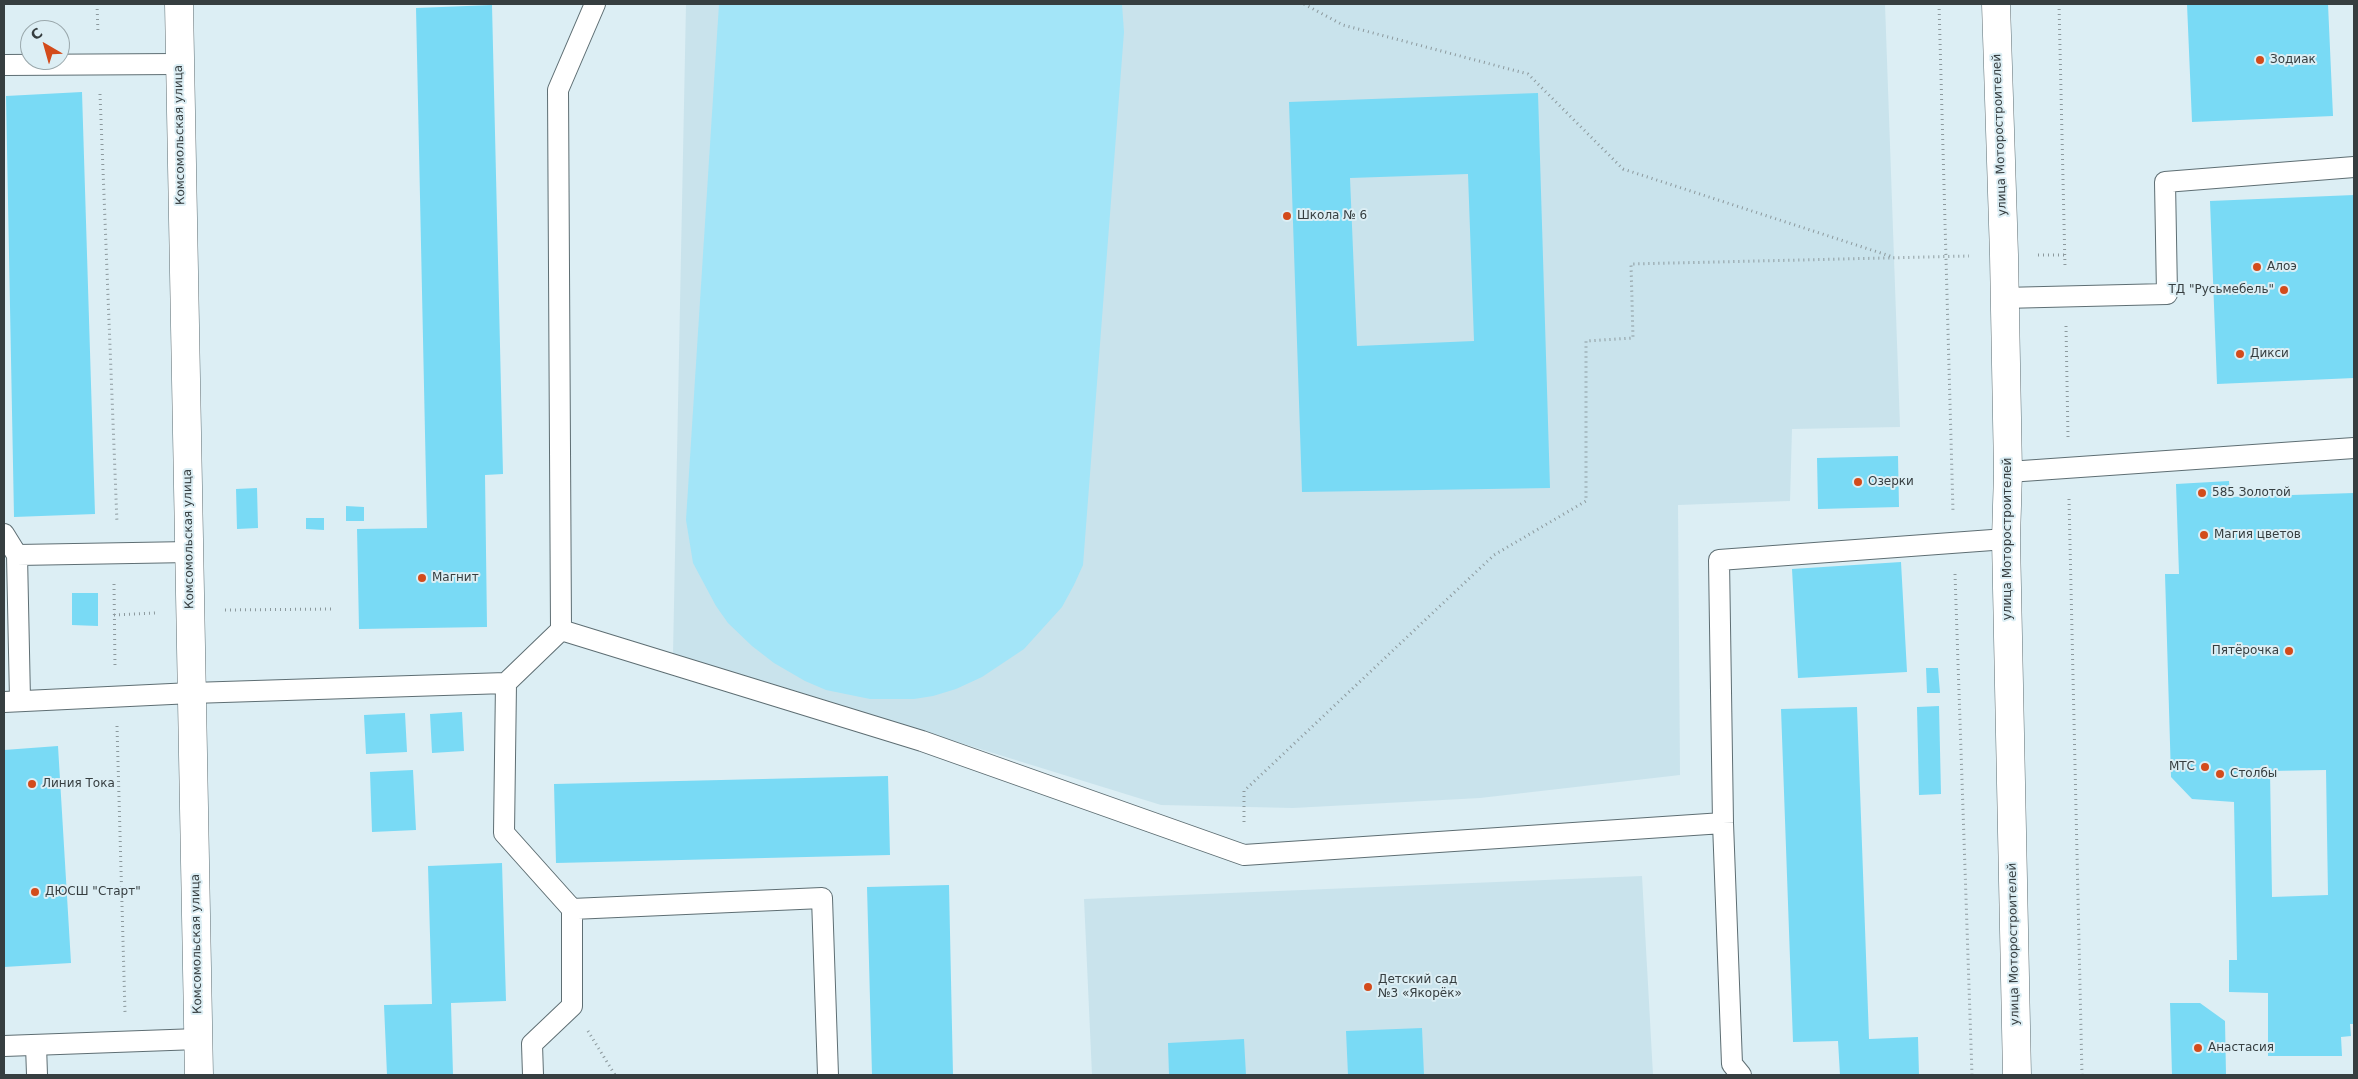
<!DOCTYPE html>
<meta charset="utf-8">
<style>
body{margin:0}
#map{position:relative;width:2358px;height:1079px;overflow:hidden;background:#dceef4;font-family:"DejaVu Sans",sans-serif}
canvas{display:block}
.frame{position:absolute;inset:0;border:5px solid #363e40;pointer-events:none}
.north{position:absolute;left:20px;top:20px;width:50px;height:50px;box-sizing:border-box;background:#dceef4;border:1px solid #9aa8ac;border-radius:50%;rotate:322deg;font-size:14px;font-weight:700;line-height:20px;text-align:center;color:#363e40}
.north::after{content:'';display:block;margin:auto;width:18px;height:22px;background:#d34b1b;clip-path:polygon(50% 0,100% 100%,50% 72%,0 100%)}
</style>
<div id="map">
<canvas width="2358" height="1079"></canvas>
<div class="frame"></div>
<div class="north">С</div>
</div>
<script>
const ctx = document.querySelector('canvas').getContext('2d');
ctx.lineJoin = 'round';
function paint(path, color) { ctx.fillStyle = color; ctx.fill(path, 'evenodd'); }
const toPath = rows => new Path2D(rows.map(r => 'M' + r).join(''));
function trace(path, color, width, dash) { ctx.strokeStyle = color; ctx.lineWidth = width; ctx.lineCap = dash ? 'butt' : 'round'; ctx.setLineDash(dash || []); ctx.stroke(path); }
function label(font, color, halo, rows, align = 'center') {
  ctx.font = font + ' "DejaVu Sans",sans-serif'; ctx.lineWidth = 4; ctx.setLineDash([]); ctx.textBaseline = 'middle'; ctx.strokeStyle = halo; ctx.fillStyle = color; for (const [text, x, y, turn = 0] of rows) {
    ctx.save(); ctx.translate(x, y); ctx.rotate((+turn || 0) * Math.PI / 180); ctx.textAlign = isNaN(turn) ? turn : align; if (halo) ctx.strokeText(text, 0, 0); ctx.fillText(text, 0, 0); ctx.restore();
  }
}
const built = toPath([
 [686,4,1885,4,1900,427,1792,429,1790,501,1678,505,1680,775,1480,798,1293,808,1161,805,673,654],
 [1642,876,1653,1075,1092,1075,1084,899]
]);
const green = toPath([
 [719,4,1122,4,1124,32,1083,565,1074,585,1062,607,1024,649,982,677,956,689,933,696,914,699,870,699,826,690,805,681,774,663,752,646,728,623,716,606,693,563,686,520]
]);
const building = toPath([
 [2187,4,2328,4,2333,116,2192,122],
 [492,5,503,474,485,475,487,627,359,629,357,529,427,528,416,8],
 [82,92,95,514,14,517,6,96],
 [1538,93,1550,488,1302,492,1289,102],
 [1468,174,1474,341,1357,346,1350,178],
 [2354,195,2354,378,2217,384,2210,201],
 [1898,456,1899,507,1818,509,1817,458],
 [2229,481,2230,497,2354,493,2354,1024,2350,1024,2351,1036,2341,1037,2342,1056,2268,1056,2268,993,2229,992,2229,960,2237,960,2234,802,2192,799,2171,777,2165,574,2179,574,2176,484],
 [2326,770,2328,895,2272,897,2270,771],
 [257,488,258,528,237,529,236,489],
 [346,506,364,507,364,521,346,521],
 [306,518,324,518,324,530,306,529],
 [1901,562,1907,672,1798,678,1792,569],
 [72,593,98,593,98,626,72,625],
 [1926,668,1938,668,1940,693,1927,693],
 [1939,706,1941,794,1919,795,1917,707],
 [1857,707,1869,1039,1918,1037,1919,1075,1840,1075,1838,1041,1793,1042,1781,709],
 [462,712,464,751,432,753,430,714],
 [405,713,407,752,366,754,364,715],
 [58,746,71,963,4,967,4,750],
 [413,770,416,830,372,832,370,772],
 [888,776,890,855,556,863,554,784],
 [502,863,506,1001,451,1003,453,1075,387,1075,384,1005,432,1004,428,866],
 [949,885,953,1075,872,1075,867,887],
 [2170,1003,2200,1003,2225,1021,2226,1075,2172,1075],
 [1422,1028,1424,1075,1348,1075,1346,1031],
 [1244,1039,1246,1075,1169,1075,1168,1043]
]);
const path = toPath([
 [97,4,98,33],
 [1304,4,1343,25,1528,74,1623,169,1893,257],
 [1939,4,1953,512],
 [2059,4,2065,267],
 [100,94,117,523],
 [2038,255,2065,255],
 [2066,326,2068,437],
 [2069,499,2082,1075],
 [1955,574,1972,1075],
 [114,584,115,667],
 [225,610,334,609],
 [114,615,156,613],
 [117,726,125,1012],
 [1244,822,1244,791,1494,555,1586,501,1586,341,1633,338,1631,264,1969,256],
 [588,1031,615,1075]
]);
const service = toPath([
 [4,65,178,64],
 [2003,298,2167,294,2165,182,2354,167],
 [2008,472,2354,448],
 [4,534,17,555,20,700],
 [17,555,190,552],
 [561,630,558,90,595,4],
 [506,683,504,833,572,909,572,1006,532,1044,533,1075],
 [4,702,192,693,506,683,561,630,922,741,1244,855,1723,823],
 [572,909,822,898,828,1075],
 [36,1045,37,1075],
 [4,1046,198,1039],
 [1741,1075,1732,1064,1723,823,1719,560,2006,539]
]);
const tertiary = toPath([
 [179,4,199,1075],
 [1996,4,2004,255,2008,472,2006,539,2017,1075]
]);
const markers = [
 [2260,60,5,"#d34b1b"],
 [1287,216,5,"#d34b1b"],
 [2257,267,5,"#d34b1b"],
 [2284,290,5,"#d34b1b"],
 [2240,354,5,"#d34b1b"],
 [1858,482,5,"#d34b1b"],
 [2202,493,5,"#d34b1b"],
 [2204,535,5,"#d34b1b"],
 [422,578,5,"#d34b1b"],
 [2289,651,5,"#d34b1b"],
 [2205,767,5,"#d34b1b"],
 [2220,774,5,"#d34b1b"],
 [32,784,5,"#d34b1b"],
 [35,892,5,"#d34b1b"],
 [1368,987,5,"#d34b1b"],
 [2198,1048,5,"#d34b1b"]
];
const poiNames = [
 ["Зодиак",2270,60],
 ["Школа № 6",1297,216],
 ["Алоэ",2267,267],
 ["ТД \"Русьмебель\"",2274,290,"right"],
 ["Дикси",2250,354],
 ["Озерки",1868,482],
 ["585 Золотой",2212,493],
 ["Магия цветов",2214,535],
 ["Магнит",432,578],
 ["Пятёрочка",2279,651,"right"],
 ["МТС",2195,767,"right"],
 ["Столбы",2230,774],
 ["Линия Тока",42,784],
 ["ДЮСШ \"Старт\"",45,892],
 ["Детский сад",1378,980],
 ["№3 «Якорёк»",1378,994],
 ["Анастасия",2208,1048]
];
const streetNames = [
 ["Комсомольская улица",180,135,-91],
 ["улица Моторостроителей",2000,135,-92],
 ["Комсомольская улица",189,539,-91],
 ["улица Моторостроителей",2008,539,-90],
 ["Комсомольская улица",197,944,-91],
 ["улица Моторостроителей",2014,944,-91]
];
paint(built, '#c9e3ec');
paint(green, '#a3e5f8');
paint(building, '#79daf5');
trace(service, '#5e6e73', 22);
trace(tertiary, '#5e6e73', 29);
trace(path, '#8c999d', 3, [1, 4]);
trace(service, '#fff', 20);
trace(tertiary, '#fff', 28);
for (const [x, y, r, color] of markers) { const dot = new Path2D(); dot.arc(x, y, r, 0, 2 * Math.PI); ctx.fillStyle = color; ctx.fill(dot); trace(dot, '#dceef4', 2); }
label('12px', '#363e40', '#dceef4', poiNames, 'left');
label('12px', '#363e40', '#dceef4', streetNames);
</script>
